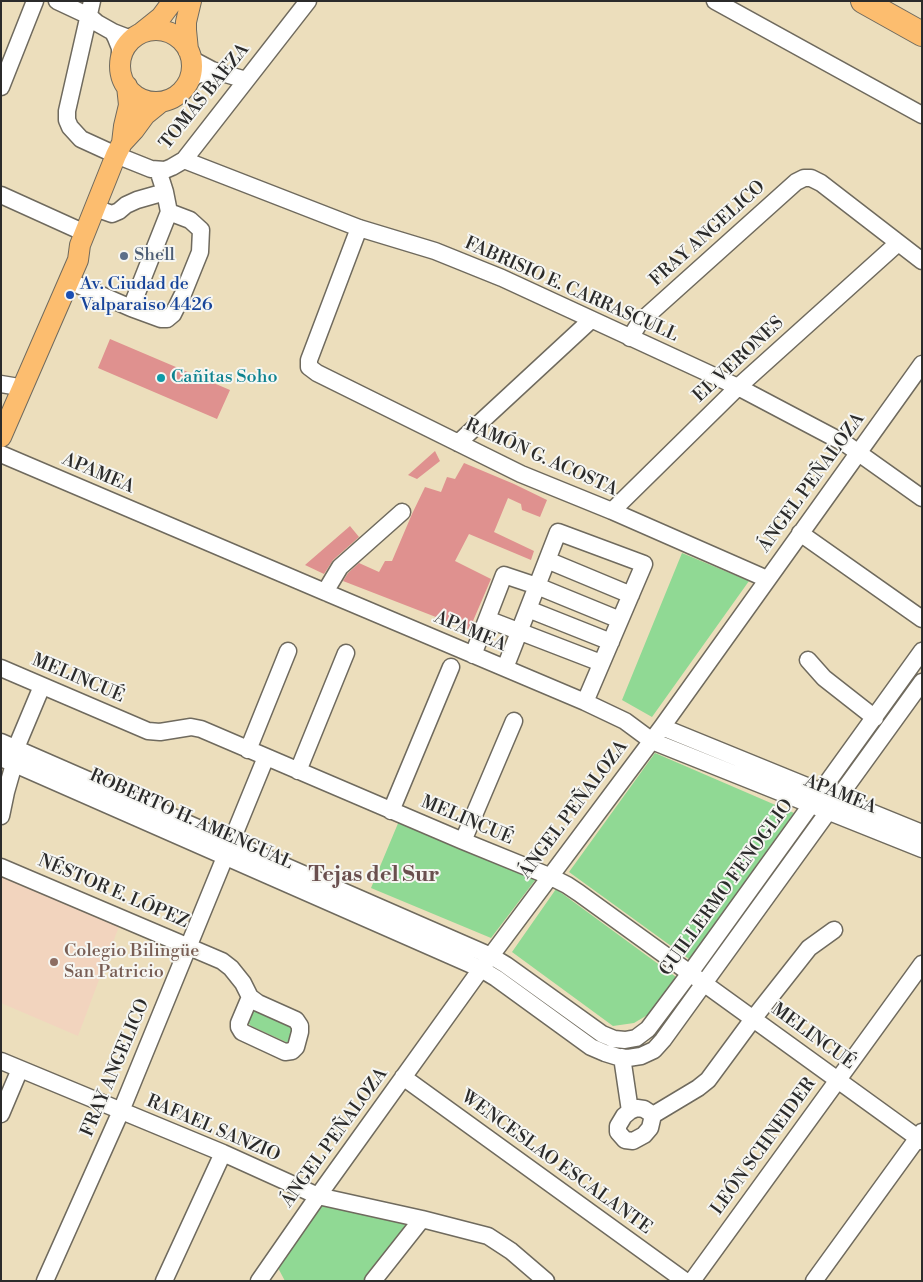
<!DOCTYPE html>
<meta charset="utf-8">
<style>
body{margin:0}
#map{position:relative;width:923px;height:1282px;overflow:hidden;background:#ecdebc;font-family:"Libre Bodoni",serif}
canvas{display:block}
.frame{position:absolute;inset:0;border:2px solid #2b2b2b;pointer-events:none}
</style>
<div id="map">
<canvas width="923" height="1282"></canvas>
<div class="frame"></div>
</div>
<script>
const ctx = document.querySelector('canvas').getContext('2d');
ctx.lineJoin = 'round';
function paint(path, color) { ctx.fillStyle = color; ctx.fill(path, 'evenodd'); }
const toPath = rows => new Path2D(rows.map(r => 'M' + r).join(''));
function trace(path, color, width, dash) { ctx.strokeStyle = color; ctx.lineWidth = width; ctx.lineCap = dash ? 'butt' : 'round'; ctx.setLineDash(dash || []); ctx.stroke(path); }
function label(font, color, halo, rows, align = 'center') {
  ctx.font = font + ' "Libre Bodoni",serif'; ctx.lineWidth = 4; ctx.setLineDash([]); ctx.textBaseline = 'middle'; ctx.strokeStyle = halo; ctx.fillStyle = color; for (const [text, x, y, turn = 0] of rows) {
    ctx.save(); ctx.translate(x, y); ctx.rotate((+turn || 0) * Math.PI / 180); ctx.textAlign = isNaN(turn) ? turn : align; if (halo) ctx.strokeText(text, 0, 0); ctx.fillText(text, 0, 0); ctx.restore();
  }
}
const built = toPath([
 [1,872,121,921,78,1036,1,1003]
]);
const green = toPath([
 [682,553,749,581,652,717,622,700],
 [655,753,794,813,689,959,569,872],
 [399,821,536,879,491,938,371,888],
 [556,889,676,977,649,1014,634,1023,613,1026,512,952],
 [252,1009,296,1028,290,1042,286,1042,251,1026,247,1022],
 [317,1200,400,1221,406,1226,404,1235,366,1281,285,1281,277,1266]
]);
const building = toPath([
 [110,339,230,390,217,419,98,368],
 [435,451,440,461,417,479,408,475],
 [464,463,514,484,547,500,540,517,522,510,521,504,508,498,494,532,534,551,531,560,469,534,455,561,491,579,473,621,475,622,472,631,343,581,348,573,359,563,379,572,385,561,392,561,412,514,425,487,441,492,447,477,455,479],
 [350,526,359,537,333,560,324,574,305,565]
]);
const minor = toPath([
 [57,1,89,16,97,23,113,32,126,37,135,37],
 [92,1,67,111,67,120,70,127,81,139,116,155,151,169,165,170,172,167,184,160,308,1],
 [715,1,922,115],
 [113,32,116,38,120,48,120,66],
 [190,55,195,61,212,70,246,80],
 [188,83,195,76,201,74,218,74],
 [1,87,35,1],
 [184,160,359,228,435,251,502,278,738,387,846,444,922,498],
 [1,195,85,233],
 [95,208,112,214,119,211,126,205,137,200,165,192],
 [359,228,309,360,309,367,317,373,521,474,612,511,767,579],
 [69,281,131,308,169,212,165,192,158,170],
 [131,308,161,319,167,319,173,314,183,294,200,252,201,230,190,220,169,212],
 [630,338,640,322,796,182,804,178,811,178,821,183,922,261],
 [1,384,13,386,22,390],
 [458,443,591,320],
 [1,454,325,592,585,702,625,721,652,741,922,849],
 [612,511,738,387,898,243],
 [800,533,922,619],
 [547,560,631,595],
 [325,592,340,567,402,512],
 [528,609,611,642],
 [487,619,601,663],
 [473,655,504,575,537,586,620,620],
 [808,660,824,678,875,718],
 [1,668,148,731,160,732,191,727,201,729,463,841,549,876,567,885,579,893,922,1141],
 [505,668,558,532,644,564,585,702],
 [662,727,922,833],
 [1,742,491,956,506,965,602,1034,614,1039,625,1040,636,1038,648,1029,690,973,922,651],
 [248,750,288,651],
 [1,758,481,969,496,978,591,1047,605,1053,618,1057,628,1058,641,1056,654,1050,663,1040,922,682],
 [298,771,346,653],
 [391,811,451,667],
 [1,816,6,792,14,764,16,748,42,686],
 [463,841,514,721],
 [1,867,222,961,231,968,243,983,250,997,258,1003,296,1020,300,1026,300,1032,296,1047,292,1051,285,1052,242,1032,239,1027,239,1023,250,997],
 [622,1057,630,1111],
 [1,1061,223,1153,318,1196,422,1219,488,1236,511,1251,546,1281],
 [403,1077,685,1281],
 [1,1114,20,1069],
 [653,1115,644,1109,637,1108,630,1111,624,1116,618,1126,618,1132,625,1140,633,1141,644,1135,650,1128,653,1115,698,1088,708,1080,753,1019,809,948,834,930],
 [45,1281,121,1111,266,757],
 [164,1281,223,1153],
 [259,1281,318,1196,481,969,662,727,922,364],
 [373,1281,422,1219],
 [692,1281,922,964],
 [814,1281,922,1132]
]);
const major = toPath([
 '120 66a36 36 0 1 1 72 0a36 36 0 1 1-72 0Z',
 [141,33,161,17,173,1],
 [188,50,186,30,186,22,191,1],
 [122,143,124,126,129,105,127,86],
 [1,437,78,260,80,245,116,155,122,143,134,130,145,115,161,102]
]);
const highway = toPath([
 [863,1,922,34]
]);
const markers = [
 [124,256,5,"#5c6f8a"],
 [70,295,5,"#1a4fb4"],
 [161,378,5,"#0f9aa8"],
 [54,962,5,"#8d6e63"]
];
const streetNames = [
 ["TOMÁS BAEZA",205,97,-51],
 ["FRAY ANGELICO",708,234,-42],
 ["FABRISIO E. CARRASCULL",571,290,24],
 ["EL VERONES",739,360,-43],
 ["RAMÓN G. ACOSTA",541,458,24],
 ["APAMEA",98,474,23],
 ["ÁNGEL PEÑALOZA",812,483,-54],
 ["APAMEA",470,632,23],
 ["MELINCUÉ",78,679,23],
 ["APAMEA",840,795,22],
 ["ÁNGEL PEÑALOZA",574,810,-53],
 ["ROBERTO H. AMENGUAL",191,820,24],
 ["MELINCUÉ",467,821,23],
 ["GUILLERMO FENOGLIO",727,888,-54],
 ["NÉSTOR E. LÓPEZ",113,892,23],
 ["MELINCUÉ",813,1037,36],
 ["FRAY ANGELICO",116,1068,-67],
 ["RAFAEL SANZIO",213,1129,23],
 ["ÁNGEL PEÑALOZA",335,1138,-54],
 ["LEÓN SCHNEIDER",764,1147,-54],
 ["WENCESLAO ESCALANTE",556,1163,36]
];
const serviceNames = [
 ["Shell",134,256]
];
const transitNames = [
 ["Av. Ciudad de",80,285],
 ["Valparaiso 4426",80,306]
];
const cultureNames = [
 ["Cañitas Soho",171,378]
];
const educationNames = [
 ["Colegio Bilingüe",64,952],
 ["San Patricio",64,973]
];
const districtNames = [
 ["Tejas del Sur",374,876]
];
paint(built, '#f2d4be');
paint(green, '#90d994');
paint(building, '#df918f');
trace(minor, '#6f6a5e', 19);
trace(major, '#6f6a5e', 22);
trace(highway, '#6f6a5e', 26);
trace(minor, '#fff', 16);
trace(major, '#fcbd6f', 20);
trace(highway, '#fcbd6f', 24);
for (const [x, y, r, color] of markers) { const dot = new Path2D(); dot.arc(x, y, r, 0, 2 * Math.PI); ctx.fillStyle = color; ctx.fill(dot); trace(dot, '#f6f6f2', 2); }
label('18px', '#2b2b2b', '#f6f6f2', streetNames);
label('18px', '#4e5e75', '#f6f6f2', serviceNames, 'left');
label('18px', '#164399', '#f6f6f2', transitNames, 'left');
label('18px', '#0d838f', '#f6f6f2', cultureNames, 'left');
label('18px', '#785e54', '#f6f6f2', educationNames, 'left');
label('bold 22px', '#6a4f4e', '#f6f6f2', districtNames);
</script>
